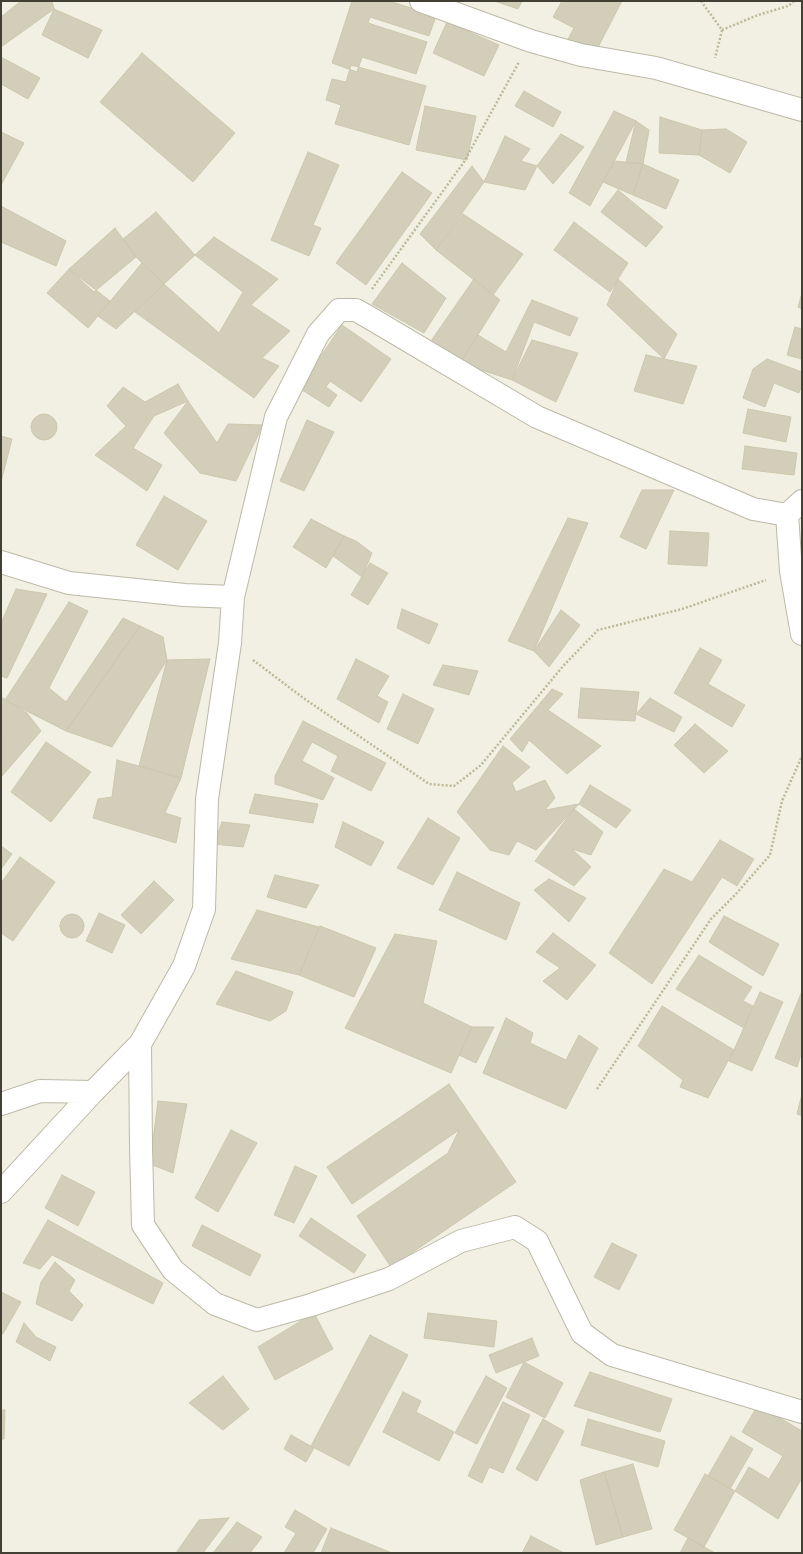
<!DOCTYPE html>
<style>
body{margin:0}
#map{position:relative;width:803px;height:1554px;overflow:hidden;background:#f1f0e3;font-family:Signika,sans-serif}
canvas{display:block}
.frame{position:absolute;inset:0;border:2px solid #424034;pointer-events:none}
</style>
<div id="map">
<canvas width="803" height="1554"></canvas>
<div class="frame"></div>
</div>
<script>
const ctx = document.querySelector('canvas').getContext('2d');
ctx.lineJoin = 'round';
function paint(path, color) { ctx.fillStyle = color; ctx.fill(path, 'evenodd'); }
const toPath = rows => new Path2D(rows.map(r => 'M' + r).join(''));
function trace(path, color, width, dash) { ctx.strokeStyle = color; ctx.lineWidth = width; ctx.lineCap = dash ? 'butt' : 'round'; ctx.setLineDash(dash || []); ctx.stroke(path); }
const building = toPath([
 [21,1,52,1,54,9,1,47,1,17,21,1],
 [352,1,389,1,436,16,429,36,370,17,368,23,427,42,416,74,362,57,357,72,332,63,352,1],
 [494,1,522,1,518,9,494,1],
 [562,1,622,1,595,53,568,39,574,28,553,17,562,1],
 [54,9,102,30,88,58,42,35,54,9],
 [447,22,499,45,484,76,433,53,447,22],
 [142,53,235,133,193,182,100,102,142,53],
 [1,57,40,78,28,99,1,84,1,57],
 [351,65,426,86,409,145,335,124,341,105,326,100,332,79,346,82,351,65],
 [524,91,561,112,553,127,515,106,524,91],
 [425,106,476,116,467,160,416,150,425,106],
 [614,111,636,121,590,206,569,193,614,111],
 [660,117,702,130,699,155,659,153,660,117],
 [636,121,649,130,643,164,626,162,636,121],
 [726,129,747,142,730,173,699,155,702,130,726,129],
 [1,132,24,143,1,185,1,132],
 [561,134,584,147,553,184,537,166,561,134],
 [505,136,530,149,521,161,537,166,525,190,484,182,505,136],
 [308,152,339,165,313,225,321,228,309,256,271,240,308,152],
 [614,161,643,164,633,195,603,182,614,161],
 [643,164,679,180,666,209,633,195,643,164],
 [472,166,484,182,436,250,420,234,472,166],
 [402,172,432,193,366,285,336,263,402,172],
 [618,190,663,227,646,247,601,212,618,190],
 [1,206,66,241,56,266,1,242,1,206],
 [156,212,195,255,164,284,136,257,123,239,156,212],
 [463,214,523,254,493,295,436,250,463,214],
 [574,222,628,263,610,292,554,250,574,222],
 [115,228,136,257,94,292,69,269,115,228],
 [214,237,278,279,251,305,290,331,262,358,279,366,254,398,135,312,164,284,219,333,243,292,195,255,214,237],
 [142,263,164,284,116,329,98,316,142,263],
 [402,263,446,298,424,333,372,304,402,263],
 [69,269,110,301,88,328,47,293,69,269],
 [474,279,500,300,460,363,431,341,474,279],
 [618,279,677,334,664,359,607,305,618,279],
 [802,293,802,309,798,307,802,293],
 [532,300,578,318,570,336,534,322,512,380,460,363,478,335,506,352,532,300],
 [342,325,391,359,361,402,330,381,326,387,337,395,329,407,299,388,342,325],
 [795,327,802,329,802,359,787,355,795,327],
 [532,340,578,353,556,402,512,380,532,340],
 [646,355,697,366,683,404,634,391,646,355],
 [767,359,802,372,802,384,799,393,774,383,765,407,743,398,753,369,767,359],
 [178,384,188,401,154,416,133,448,162,465,147,491,95,455,126,426,107,406,123,387,145,402,178,384],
 [188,401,217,443,228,424,263,425,236,481,200,473,164,433,188,401],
 [748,409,791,417,786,442,743,433,748,409],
 '31 427a13 13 0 1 1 26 0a13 13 0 1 1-26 0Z',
 [307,420,334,432,304,491,280,481,307,420],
 [1,436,12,439,1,482,1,436],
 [745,446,797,453,794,475,742,469,745,446],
 [642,490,674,490,646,549,620,537,642,490],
 [164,496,207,521,178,570,136,545,164,496],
 [568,518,588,523,534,651,508,641,568,518],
 [311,519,344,536,326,568,293,547,311,519],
 [670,531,709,533,707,566,668,564,670,531],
 [344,536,356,541,372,553,362,577,333,556,344,536],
 [370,563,388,573,368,605,351,595,370,563],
 [16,589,47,594,7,678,1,676,1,623,16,589],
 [69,602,88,611,49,688,66,702,123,618,140,626,66,731,5,700,69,602],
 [402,609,438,624,429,644,397,628,402,609],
 [561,610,580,625,549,667,534,651,561,610],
 [140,626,163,637,167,660,112,747,66,731,140,626],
 [700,648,722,660,708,684,745,705,732,727,674,693,700,648],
 [210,659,181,778,139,766,167,660,210,659],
 [356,659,389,676,377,696,388,702,379,723,337,699,356,659],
 [443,665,478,671,469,695,433,685,443,665],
 [581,688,639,692,635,721,578,718,581,688],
 [552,689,563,694,548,710,601,746,567,774,529,740,522,752,510,739,552,689],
 [403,694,434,709,418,744,387,729,403,694],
 [1,697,27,713,41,731,2,776,1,697],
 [650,698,682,717,674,732,636,714,650,698],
 [303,721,386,763,371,791,331,771,338,756,312,742,302,761,334,778,323,800,275,784,275,776,303,721],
 [695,724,728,751,704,773,674,745,695,724],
 [46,742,91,772,51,822,11,792,46,742],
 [503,746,530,767,512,783,516,792,545,780,555,798,545,810,579,804,536,850,517,841,509,855,490,850,457,812,503,746],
 [117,760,181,778,165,813,181,818,176,843,93,818,98,799,112,797,117,760],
 [590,785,631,810,616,828,579,804,590,785],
 [255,794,318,804,313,823,249,813,255,794],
 [574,809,603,832,591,855,572,849,591,867,574,886,535,861,574,809],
 [428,818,460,838,433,885,397,868,428,818],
 [222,822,250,825,243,847,214,844,222,822],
 [343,822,384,842,371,866,335,847,343,822],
 [720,840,754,859,737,886,722,877,652,984,609,953,664,869,692,882,720,840],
 [1,846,12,854,1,869,1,846],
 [20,857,55,882,13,941,1,933,1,883,20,857],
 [457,872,520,903,506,940,439,910,457,872],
 [275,875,319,885,306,908,267,897,275,875],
 [549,879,586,898,569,922,534,890,549,879],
 [154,881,174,900,141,934,121,915,154,881],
 [257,910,319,927,299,975,231,959,257,910],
 [99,913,125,925,112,953,86,941,99,913],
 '60 926a12 12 0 1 1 24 0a12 12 0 1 1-24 0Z',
 [724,916,779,944,763,976,709,942,724,916],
 [320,926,376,948,354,997,299,975,320,926],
 [553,933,596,965,567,1000,543,981,560,968,536,952,553,933],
 [395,934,437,941,423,1003,472,1027,451,1073,345,1028,395,934],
 [699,955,752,987,743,1001,753,1006,744,1028,676,989,699,955],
 [236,971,293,992,286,1011,270,1021,216,1004,236,971],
 [802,991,802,1051,797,1067,775,1058,802,991],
 [760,992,783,1002,752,1071,729,1061,760,992],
 [662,1006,734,1050,708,1098,680,1087,683,1080,638,1046,662,1006],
 [506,1018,533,1033,530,1043,566,1060,579,1035,598,1048,566,1109,483,1073,506,1018],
 [472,1027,494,1027,476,1063,459,1055,472,1027],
 [449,1084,516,1182,391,1267,357,1216,448,1153,459,1130,352,1204,327,1167,449,1084],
 [802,1094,802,1116,797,1114,802,1094],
 [158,1101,187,1104,173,1173,150,1164,158,1101],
 [231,1130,257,1143,218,1212,195,1198,231,1130],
 [295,1166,317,1176,294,1223,274,1215,295,1166],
 [62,1175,95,1192,78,1226,45,1208,62,1175],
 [311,1218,366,1255,354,1273,299,1236,311,1218],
 [48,1220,163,1283,153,1304,52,1255,40,1269,23,1263,48,1220],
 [202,1225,261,1255,250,1276,192,1246,202,1225],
 [612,1243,637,1255,619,1290,594,1277,612,1243],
 [55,1262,75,1280,69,1291,83,1305,72,1321,36,1304,41,1282,55,1262],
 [1,1292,21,1302,3,1334,1,1333,1,1292],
 [314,1313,333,1349,275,1380,258,1347,314,1313],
 [428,1313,497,1321,494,1347,424,1338,428,1313],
 [24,1323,36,1337,56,1347,50,1361,16,1342,24,1323],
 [370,1335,408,1355,349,1466,311,1446,370,1335],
 [532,1338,539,1356,496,1373,489,1355,532,1338],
 [524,1362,563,1383,545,1418,506,1397,524,1362],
 [590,1372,672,1399,660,1432,574,1406,590,1372],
 [223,1376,249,1409,223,1430,189,1403,223,1376],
 [486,1376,507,1388,477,1444,455,1433,486,1376],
 [403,1392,421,1401,416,1412,454,1432,439,1461,383,1432,403,1392],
 [503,1402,530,1415,503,1473,489,1467,482,1483,468,1476,503,1402],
 [758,1405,802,1431,802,1478,778,1519,735,1491,749,1467,769,1479,783,1456,742,1432,758,1405],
 [1,1410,5,1410,4,1439,1,1439,1,1410],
 [543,1419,564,1431,537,1481,516,1469,543,1419],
 [588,1419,665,1441,658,1467,581,1445,588,1419],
 [291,1435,314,1448,306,1462,284,1449,291,1435],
 [731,1436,753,1449,730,1489,708,1476,731,1436],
 [633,1464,652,1529,623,1537,604,1472,633,1464],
 [604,1472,623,1537,596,1545,580,1480,604,1472],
 [705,1474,735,1491,704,1547,674,1530,705,1474],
 [295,1510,327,1529,313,1553,284,1553,296,1533,285,1527,295,1510],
 [229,1518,203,1553,176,1553,199,1520,229,1518],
 [237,1522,262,1537,250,1553,213,1553,237,1522],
 [331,1528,392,1553,321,1553,331,1528],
 [531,1536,564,1553,522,1553,531,1536],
 [688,1538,704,1547,715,1553,680,1553,688,1538]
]);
const path = toPath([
 [701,1,722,30,715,58],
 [722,30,758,15,788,6,794,1],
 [372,289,464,162,519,62],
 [253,660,302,697,429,784,454,786,481,765,564,665,598,630,682,609,766,580],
 [597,1089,711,919,735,895,770,855,782,801,802,756]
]);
const minor = toPath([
 [421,1,531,41,581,55,656,68,802,110],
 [787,515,791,571,802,634],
 [1,562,69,583,184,595,233,597],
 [140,1044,141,1147,143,1225,173,1270,215,1304,257,1320,311,1305,389,1279,461,1241,515,1227,537,1241,582,1333,612,1355,802,1412],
 [1,1104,40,1091,93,1092],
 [1,1192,93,1092,140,1044,184,966,204,909,207,799,230,643,233,597,276,417,318,334,339,310,356,310,370,318,537,417,753,509,787,515,802,501]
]);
paint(building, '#d2ceb9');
trace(building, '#ccc7ad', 1);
trace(minor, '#bcb9a6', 24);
trace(path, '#bdb898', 2.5, [2, 2]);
trace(minor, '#fff', 22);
</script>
